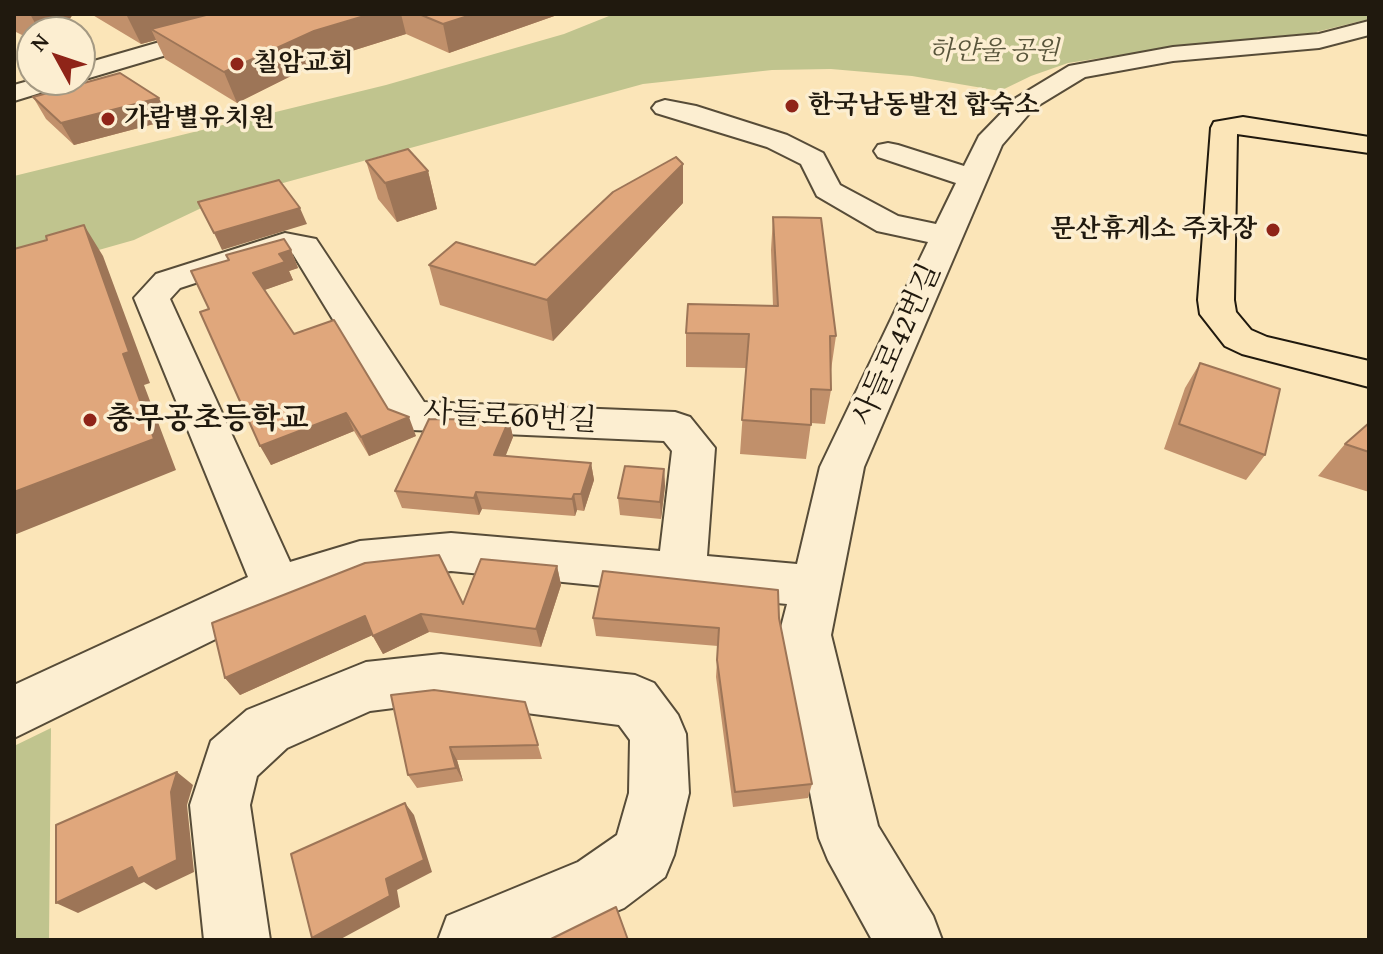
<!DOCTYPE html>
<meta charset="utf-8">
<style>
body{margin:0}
#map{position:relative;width:1383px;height:954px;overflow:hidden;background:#fbe5b8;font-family:"Gentium Book Plus",serif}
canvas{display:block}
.frame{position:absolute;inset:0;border:16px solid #20190e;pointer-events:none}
.north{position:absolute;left:16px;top:16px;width:80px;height:80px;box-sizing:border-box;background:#fceed1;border:2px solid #a49983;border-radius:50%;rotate:310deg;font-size:22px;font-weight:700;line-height:32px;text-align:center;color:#20190e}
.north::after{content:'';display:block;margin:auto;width:28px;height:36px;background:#8f2418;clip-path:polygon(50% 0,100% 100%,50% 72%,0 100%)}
</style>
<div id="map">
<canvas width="1383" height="954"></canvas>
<div class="frame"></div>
<div class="north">N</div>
</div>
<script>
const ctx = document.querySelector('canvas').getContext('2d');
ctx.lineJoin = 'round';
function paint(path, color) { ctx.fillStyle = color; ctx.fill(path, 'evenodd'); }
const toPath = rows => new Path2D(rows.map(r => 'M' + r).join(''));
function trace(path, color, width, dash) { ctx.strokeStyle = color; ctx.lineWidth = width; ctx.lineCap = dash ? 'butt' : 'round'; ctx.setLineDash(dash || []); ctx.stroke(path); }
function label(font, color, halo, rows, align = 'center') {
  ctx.font = font + ' "Gentium Book Plus","Noto Serif KR",serif'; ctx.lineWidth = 7; ctx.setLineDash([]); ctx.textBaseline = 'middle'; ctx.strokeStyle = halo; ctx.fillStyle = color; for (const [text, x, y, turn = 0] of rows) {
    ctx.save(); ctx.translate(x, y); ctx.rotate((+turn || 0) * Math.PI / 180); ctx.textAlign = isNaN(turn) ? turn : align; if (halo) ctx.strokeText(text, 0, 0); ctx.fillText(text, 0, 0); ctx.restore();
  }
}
const green = toPath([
 [614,14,1369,14,1369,19,1312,33,1193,44,1068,63,1031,76,1000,91,912,76,831,69,772,70,643,84,214,202,134,240,14,274,14,176,386,85,564,34],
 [51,728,49,940,14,940,14,746]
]);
const minor = toPath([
 [257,14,291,14,288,19,89,78,80,80,79,80,80,65,257,14],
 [1369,21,1369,35,1319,48,1173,61,1085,77,1034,108,1002,145,864,467,831,635,878,826,933,916,942,940,872,940,828,860,819,838,779,635,787,604,451,571,360,581,291,602,14,738,14,685,248,577,134,298,156,274,285,233,316,239,424,402,675,412,690,417,715,448,707,556,797,564,820,467,928,242,877,231,817,196,801,164,767,147,656,113,652,108,656,103,665,100,696,106,787,135,823,153,840,185,898,216,936,224,956,183,878,157,874,151,878,145,888,143,898,145,964,166,979,136,1016,98,1069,66,1173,47,1319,34,1369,21],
 [287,253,293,254,398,426,412,430,664,441,672,451,660,551,451,533,360,541,290,562,170,299,180,288,287,253],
 [32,80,69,80,66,85,14,101,14,85,32,80],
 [441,654,635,675,654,683,678,715,686,734,689,793,674,855,665,877,624,908,549,940,438,940,447,916,578,862,617,835,629,793,630,740,619,725,441,702,370,711,287,748,257,776,250,805,270,940,204,940,190,805,211,741,247,710,366,662,441,654]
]);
const highway = toPath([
 [1243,117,1369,137,1369,153,1237,134,1234,300,1236,312,1251,330,1267,337,1369,361,1369,387,1242,354,1225,346,1200,314,1198,300,1211,128,1214,122,1243,117]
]);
const wall = toPath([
 [14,14,73,14,61,32,32,32,32,40,14,31],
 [91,14,560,14,449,53,406,34,323,60,237,103,165,59,156,40,141,44],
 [33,97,169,120,74,145,46,119],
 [366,161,428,171,437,209,397,222,378,199],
 [683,203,553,341,440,305,429,265,535,265],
 [773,217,836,336,831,370,831,390,825,424,811,423,806,459,740,454,746,368,686,367,686,333,773,306,771,250],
 [291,250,298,268,289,271,293,280,264,290,294,334,388,409,416,436,369,456,354,431,271,465,209,309,229,260],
 [1200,363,1265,455,1246,480,1164,449,1185,388],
 [509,420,513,437,505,456,591,463,594,480,584,511,577,510,575,516,482,509,479,515,402,508,395,491],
 [1369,423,1369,492,1318,476,1345,444],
 [664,469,665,486,661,519,620,515,618,498],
 [365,563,463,604,557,566,561,585,541,647,429,632,383,654,372,635,240,695,225,678],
 [593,618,779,618,812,784,808,798,733,807,716,677,718,646,596,636],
 [391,695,525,702,542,759,457,760,463,781,417,788,408,775]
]);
const shadedWall = toPath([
 [30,14,73,14,61,32,40,32],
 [126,14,246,14,151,29,156,40,141,44],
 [371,14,401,14,406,34,323,60,237,103,224,72,314,31],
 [474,14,560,14,449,53,443,24],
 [159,98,169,120,74,145,61,123],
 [683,164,683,203,553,341,547,300],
 [428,171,437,209,397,222,385,183],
 [300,208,307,224,222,250,214,233],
 [84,225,103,256,150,383,144,385,176,470,14,535,14,492,123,354],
 [291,250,298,268,289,271,293,280,262,291,253,273,279,254],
 [346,413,354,431,271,465,260,446],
 [409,417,416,436,369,456,361,437],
 [509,420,513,437,499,473,494,455],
 [591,463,594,480,584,511,581,494],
 [664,469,665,486,661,519,660,502],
 [476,492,482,509,479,515,474,498],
 [574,494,577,510,575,516,572,499],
 [557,566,561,585,541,647,536,629],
 [421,614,429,632,383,654,373,636],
 [365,616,375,634,240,695,225,678],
 [450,747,457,760,463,781,456,768],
 [177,772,193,785,187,805,194,872,156,890,144,882,78,913,56,903],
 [405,803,414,815,432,872,397,890,400,907,339,940,314,940,312,938,386,879]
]);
const building = toPath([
 [210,14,371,14,314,31,224,72,151,29,210,14],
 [419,14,474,14,443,24,419,14],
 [120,73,159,98,61,123,33,97,120,73],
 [408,149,428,171,385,183,366,161,408,149],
 [676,157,683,164,547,300,429,265,456,242,535,265,613,192,676,157],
 [279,180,300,208,214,233,198,202,279,180],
 [773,217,821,218,836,336,830,336,831,390,811,389,811,425,742,420,749,334,686,333,688,304,778,306,773,217],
 [84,225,129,352,123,354,154,439,14,492,14,249,47,240,46,236,84,225],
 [284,239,291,250,279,254,285,262,253,273,294,334,334,320,388,409,409,417,361,437,346,413,260,446,200,312,209,309,191,271,229,260,226,255,284,239],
 [1200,363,1280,389,1265,455,1179,424,1200,363],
 [429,419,509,420,494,455,591,463,581,494,574,494,572,499,476,492,474,498,395,491,429,419],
 [1369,423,1369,452,1345,444,1369,423],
 [625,466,664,469,660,502,618,498,625,466],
 [439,555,463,604,481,559,557,566,536,629,421,614,373,636,365,616,225,678,212,623,365,563,439,555],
 [603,571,778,590,779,618,812,784,735,792,717,660,719,628,593,618,603,571],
 [434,690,525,702,538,745,450,747,456,768,408,775,391,695,434,690],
 [177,772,171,792,177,860,138,879,132,867,56,903,56,825,177,772],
 [405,803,424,860,386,879,390,896,312,938,291,854,405,803],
 [616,907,628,940,549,940,616,907]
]);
const markers = [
 [237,64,8,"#8f2418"],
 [792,106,8,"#8f2418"],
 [108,119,8,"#8f2418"],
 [1273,230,8,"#8f2418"],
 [90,420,8,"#8f2418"]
];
const farParknames = [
 ["하얀울 공원",994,52]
];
const farPoinames = [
 ["칠암교회",253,64],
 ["한국남동발전 합숙소",808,106],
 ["가람별유치원",124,119],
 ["문산휴게소 주차장",1257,230,"right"]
];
const streetNames = [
 ["사들로42번길",898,345,-66],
 ["사들로60번길",510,418,3]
];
const poiNames = [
 ["충무공초등학교",106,420]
];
paint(green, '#c0c48e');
trace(minor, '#574c38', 4);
trace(highway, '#20190e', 4);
paint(minor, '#fceed1');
paint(highway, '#fbe5b8');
paint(wall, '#c1906b');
paint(shadedWall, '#9d7557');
paint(building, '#e0a77c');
trace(building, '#9d7557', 2);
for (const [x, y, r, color] of markers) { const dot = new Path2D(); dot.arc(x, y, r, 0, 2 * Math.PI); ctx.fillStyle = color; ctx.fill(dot); trace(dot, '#fceed1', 3); }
label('italic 26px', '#58553b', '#fceed1', farParknames);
label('bold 26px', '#20190e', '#fceed1', farPoinames, 'left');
label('30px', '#20190e', '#fceed1', streetNames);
label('bold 30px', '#20190e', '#fceed1', poiNames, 'left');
</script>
